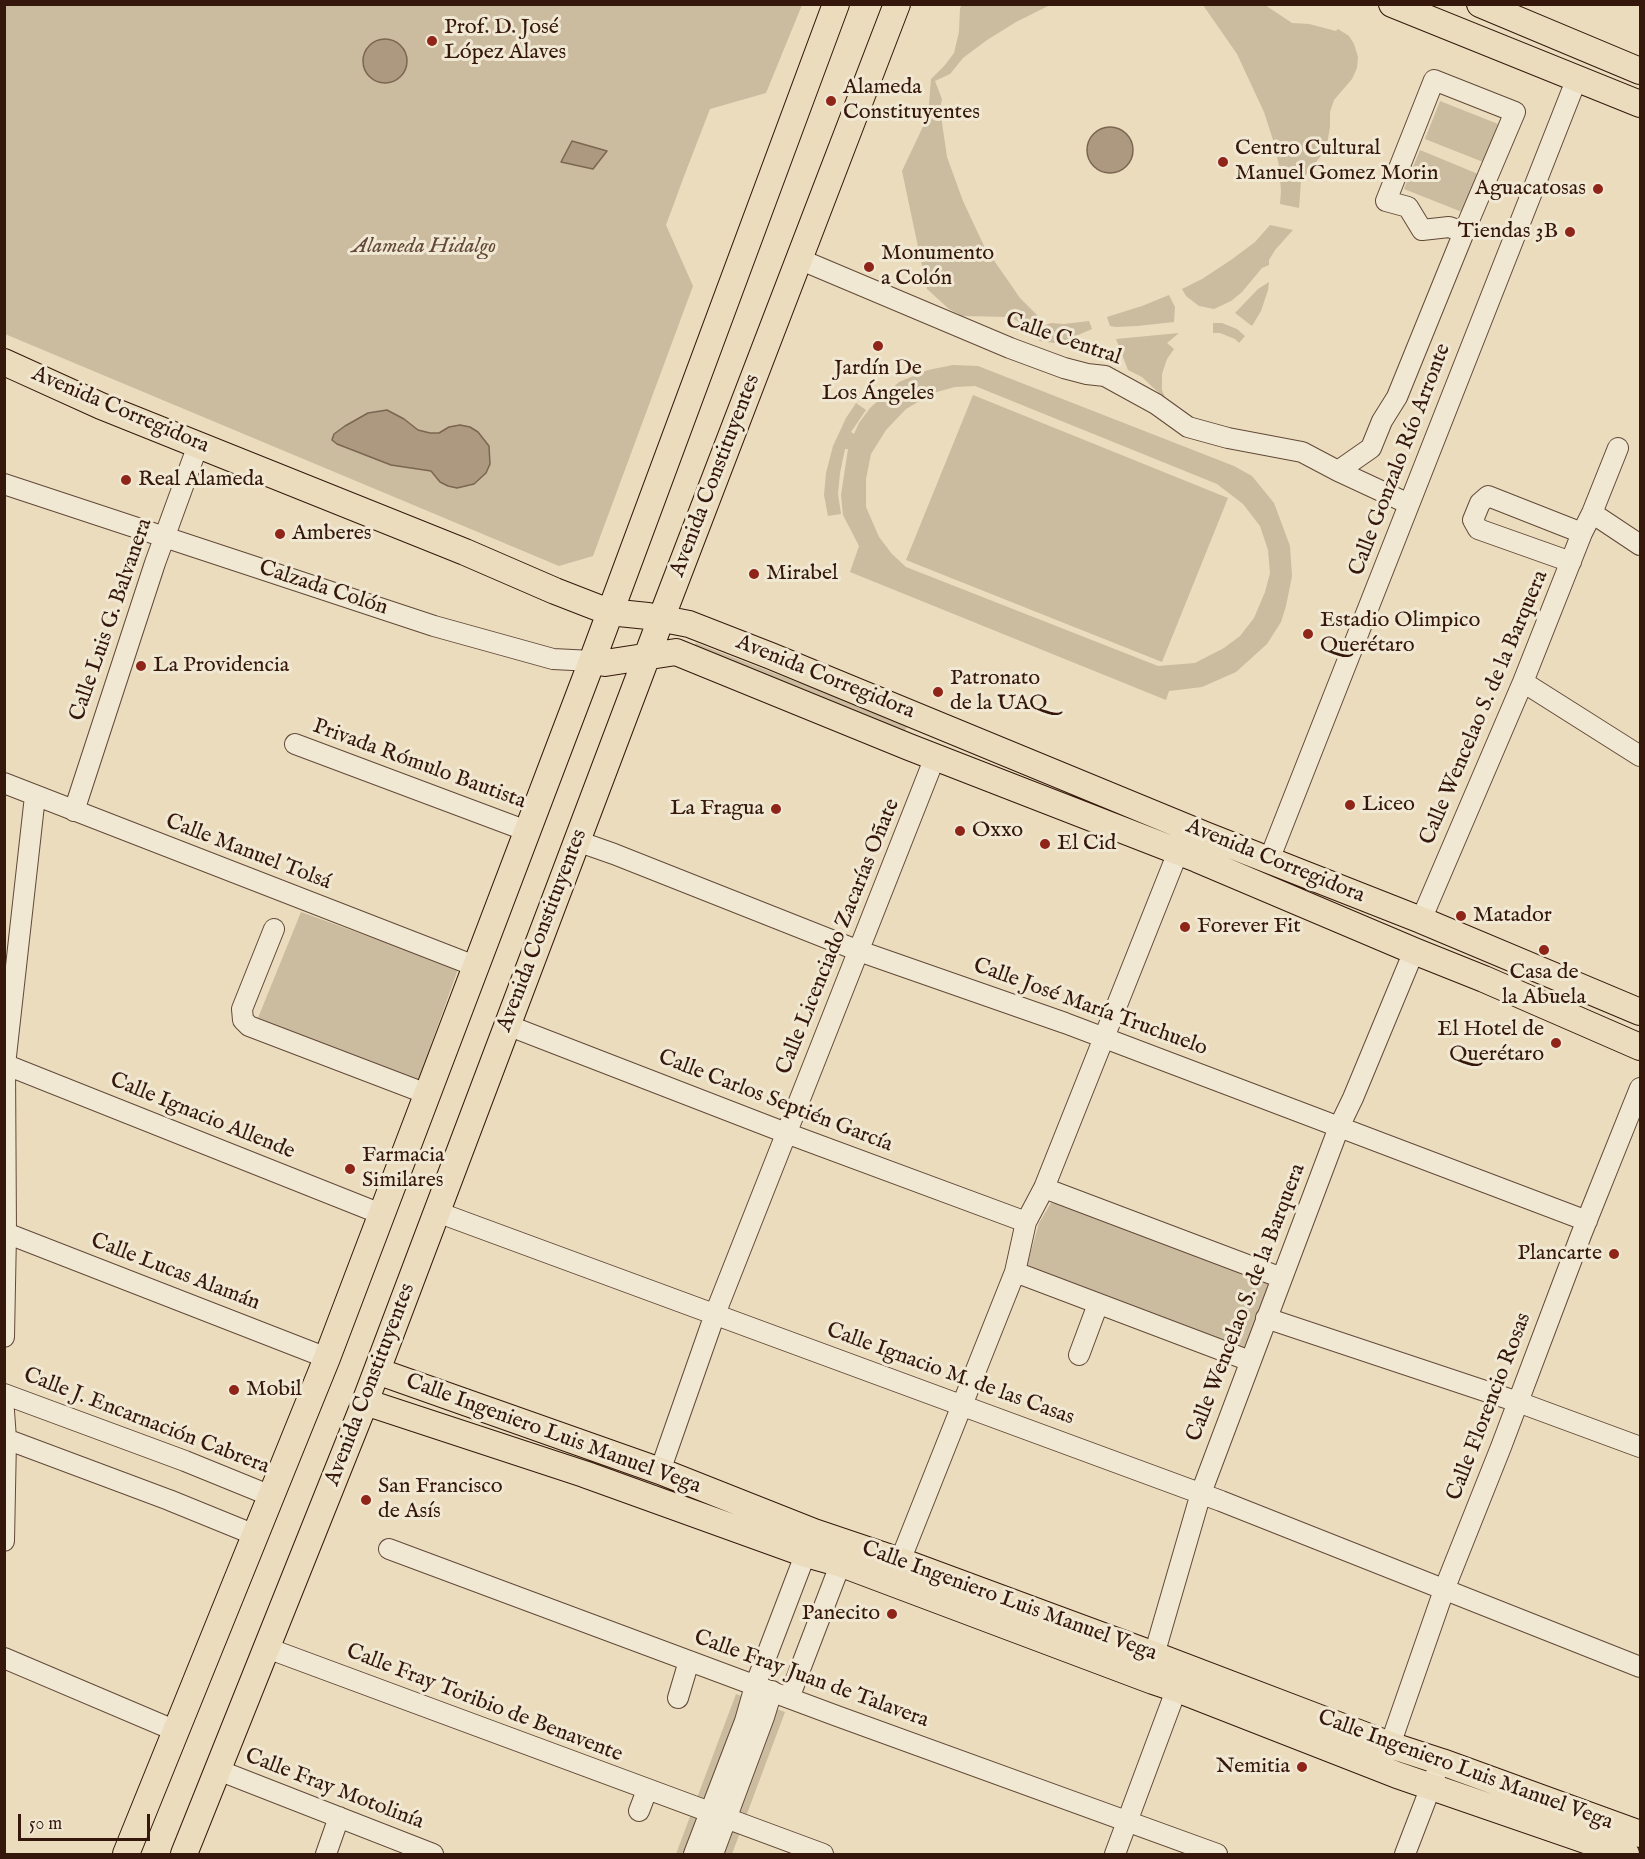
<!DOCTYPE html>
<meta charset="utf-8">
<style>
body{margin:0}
#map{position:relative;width:1645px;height:1859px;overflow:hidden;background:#eadcbd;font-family:"IM FELL English",serif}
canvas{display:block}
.frame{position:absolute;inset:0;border:6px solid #35180b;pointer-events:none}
.scale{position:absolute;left:18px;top:1814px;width:132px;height:27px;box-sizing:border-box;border:3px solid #35180b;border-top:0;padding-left:8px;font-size:18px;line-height:21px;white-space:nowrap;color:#35180b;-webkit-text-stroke:4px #f1e8d4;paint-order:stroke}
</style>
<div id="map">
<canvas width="1645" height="1859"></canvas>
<div class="frame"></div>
<div class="scale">50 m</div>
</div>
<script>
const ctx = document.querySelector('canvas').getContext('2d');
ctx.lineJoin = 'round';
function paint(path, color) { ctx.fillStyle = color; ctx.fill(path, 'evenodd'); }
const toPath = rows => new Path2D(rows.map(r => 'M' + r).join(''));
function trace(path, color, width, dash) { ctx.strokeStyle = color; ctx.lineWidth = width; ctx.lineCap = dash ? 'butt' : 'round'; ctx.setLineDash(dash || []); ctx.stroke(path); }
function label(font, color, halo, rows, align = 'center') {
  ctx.font = font + ' "IM FELL English",serif'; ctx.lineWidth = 6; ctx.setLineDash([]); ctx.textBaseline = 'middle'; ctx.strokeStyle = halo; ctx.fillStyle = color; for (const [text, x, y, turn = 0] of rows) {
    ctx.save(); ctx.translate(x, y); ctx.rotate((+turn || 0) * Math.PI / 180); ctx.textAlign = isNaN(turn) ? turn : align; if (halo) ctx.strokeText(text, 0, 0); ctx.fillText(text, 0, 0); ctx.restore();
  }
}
const green = toPath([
 [4,5,802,5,766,93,710,109,686,171,666,225,693,286,593,556,559,566,5,334],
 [962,5,1050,5,1016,22,987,40,963,58,950,74,935,81,942,99,940,109,947,157,963,201,984,246,1020,298,1037,315,1042,326,1051,323,1064,324,1089,321,1092,329,1064,341,1054,343,1040,341,1027,332,1019,322,1010,317,962,316,949,309,927,289,902,171,928,116,931,79,945,65,954,53,959,32,960,8],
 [1203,5,1265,5,1292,23,1309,24,1336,31,1338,29,1349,36,1354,44,1358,57,1357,68,1352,79,1334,100,1330,112,1330,127,1327,144,1320,157,1301,181,1299,208,1280,204,1281,191,1279,166,1274,143,1264,112,1237,54],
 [1440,101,1498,124,1483,162,1425,139],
 [1420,150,1478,174,1462,212,1404,189],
 [1270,225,1293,230,1275,250,1269,260,1269,265,1262,268,1242,292,1231,301,1214,309,1199,306,1186,296,1182,289,1202,279,1231,260,1255,242],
 [1269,282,1268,290,1261,311,1252,326,1235,313,1258,289],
 [1169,295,1175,307,1174,322,1137,326,1116,327,1110,326,1107,317,1142,306],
 [1213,323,1222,323,1237,329,1245,336,1239,343,1235,339,1220,333,1213,333],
 [1179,333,1167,343,1174,349,1167,359,1162,374,1162,390,1168,405,1159,393,1142,377,1128,370,1116,339],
 [953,365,978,366,1234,466,1252,476,1274,503,1290,546,1292,576,1286,606,1281,622,1267,644,1236,672,1202,687,1169,691,1166,700,850,572,859,546,843,515,841,495,848,449,845,449,840,473,838,494,841,514,828,516,824,495,826,473,833,446,846,418,856,403,866,410,851,432,854,434,859,423,870,408,899,382,928,370],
 [975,386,1217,484,1243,504,1260,526,1268,550,1270,573,1265,592,1254,618,1240,636,1224,648,1195,663,1158,666,906,567,892,554,879,537,866,507,866,479,871,454,886,430,906,409,933,393,955,387],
 [973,395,1228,498,1162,662,906,560],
 [696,643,909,725,902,734,691,650],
 [301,912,458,969,418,1081,258,1018],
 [1051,1203,1064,1205,1271,1284,1246,1352,1025,1272,1039,1223],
 [736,1694,785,1712,732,1854,676,1854]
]);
const water = toPath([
 '363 61a22 22 0 1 1 44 0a22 22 0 1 1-44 0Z',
 '1087 150a23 23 0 1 1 46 0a23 23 0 1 1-46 0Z',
 [572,141,607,151,593,169,561,162,572,141],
 [387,410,404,419,418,430,430,433,439,433,449,427,460,425,470,427,478,432,489,446,490,464,486,473,474,484,457,488,448,486,440,482,431,471,391,465,337,444,332,440,334,434,345,426,368,413,387,410]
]);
const minor = toPath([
 [799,259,1010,348,1064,368,1087,374,1105,376,1156,404,1188,427,1228,438,1302,452,1338,471,1409,504],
 [1338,471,1371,448,1382,421,1397,397,1464,232,1449,227,1422,230,1408,207,1386,201,1434,80,1515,112,1464,232],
 [4,484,434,626,553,659,592,661],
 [1592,513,1640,545],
 [1571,562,1478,529,1473,520,1480,503,1488,496,1582,533],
 [1523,682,1640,756],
 [295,744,527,831],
 [4,783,475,966],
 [74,811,155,563,198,445],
 [577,841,614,854,859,951,1065,1023,1587,1221],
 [1269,860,1577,78],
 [1421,920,1523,682,1582,533,1592,513,1618,448],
 [274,929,242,1009,243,1020,249,1026,427,1094],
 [507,1025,786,1133,1026,1222],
 [4,1064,381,1214],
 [1044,1188,1282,1278],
 [437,1212,1221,1501,1640,1667],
 [6,1233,327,1358],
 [1015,1272,1250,1361],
 [1266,1318,1518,1402,1640,1447],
 [4,1337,6,1233,5,1065,35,796],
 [1079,1355,1098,1304],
 [4,1394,185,1461,271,1496],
 [4,1411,6,1439,4,1541],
 [6,1439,169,1500,255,1535],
 [660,1471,715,1314,935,757],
 [389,1549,837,1716,1217,1854],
 [900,1561,1015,1272,1026,1222,1044,1188,1178,852],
 [267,1648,823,1854],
 [4,1658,176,1731],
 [1154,1667,1154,1655,1201,1493,1339,1127,1353,1098,1414,951],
 [678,1698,689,1661],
 [789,1698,845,1552],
 [1390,1745,1444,1590,1501,1447,1581,1235,1640,1088],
 [218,1770,433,1854],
 [639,1811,647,1790],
 [326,1854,339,1817],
 [694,1854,745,1721,755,1686,810,1542],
 [713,1854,764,1717,772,1691],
 [1115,1854,1181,1677],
 [1405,1854,1435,1776]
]);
const major = toPath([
 [1392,4,1640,104],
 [1480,4,1640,71],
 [4,362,101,406,465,552,555,591,609,612,648,616,689,624,771,656,1205,835,1421,920,1640,1012],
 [592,661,605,663,676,652,909,747,1197,859,1414,951,1484,979,1640,1047],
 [377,1371,660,1471,814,1532,900,1561,1154,1655,1390,1745,1442,1762,1640,1834],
 [365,1402,584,1474,806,1554,842,1564,1153,1681,1177,1689,1397,1775,1626,1854],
 [126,1854,327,1358,592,661,836,4],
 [184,1854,365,1402,661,619,897,4]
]);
const markers = [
 [432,41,6,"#8f2418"],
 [831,101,6,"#8f2418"],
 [1223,162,6,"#8f2418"],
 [1598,189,6,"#8f2418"],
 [1570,232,6,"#8f2418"],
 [869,267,6,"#8f2418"],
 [878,346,6,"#8f2418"],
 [126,480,6,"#8f2418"],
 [280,534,6,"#8f2418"],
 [754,574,6,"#8f2418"],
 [1308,634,6,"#8f2418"],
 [141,666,6,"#8f2418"],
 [938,692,6,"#8f2418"],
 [1350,805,6,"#8f2418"],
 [776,809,6,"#8f2418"],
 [960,831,6,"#8f2418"],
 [1045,844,6,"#8f2418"],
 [1461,916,6,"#8f2418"],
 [1185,927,6,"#8f2418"],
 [1544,950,6,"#8f2418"],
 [1556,1043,6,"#8f2418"],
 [350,1169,6,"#8f2418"],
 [1614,1254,6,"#8f2418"],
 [234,1390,6,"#8f2418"],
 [366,1500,6,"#8f2418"],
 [892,1614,6,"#8f2418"],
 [1302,1767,6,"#8f2418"]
];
const poiNames = [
 ["Prof. D. José",444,28],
 ["López Alaves",444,53],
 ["Alameda",843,88],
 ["Constituyentes",843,113],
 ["Centro Cultural",1235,149],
 ["Manuel Gomez Morin",1235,174],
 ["Aguacatosas",1586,189,"right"],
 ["Tiendas 3B",1558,232,"right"],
 ["Monumento",881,254],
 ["a Colón",881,279],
 ["Jardín De",878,369,"center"],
 ["Los Ángeles",878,394,"center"],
 ["Real Alameda",138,480],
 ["Amberes",292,534],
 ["Mirabel",766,574],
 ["Estadio Olimpico",1320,621],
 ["Querétaro",1320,646],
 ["La Providencia",153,666],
 ["Patronato",950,679],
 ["de la UAQ",950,704],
 ["Liceo",1362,805],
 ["La Fragua",764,809,"right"],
 ["Oxxo",972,831],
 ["El Cid",1057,844],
 ["Matador",1473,916],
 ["Forever Fit",1197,927],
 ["Casa de",1544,973,"center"],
 ["la Abuela",1544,998,"center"],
 ["El Hotel de",1544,1030,"right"],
 ["Querétaro",1544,1055,"right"],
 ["Farmacia",362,1156],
 ["Similares",362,1181],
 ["Plancarte",1602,1254,"right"],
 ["Mobil",246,1390],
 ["San Francisco",378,1487],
 ["de Asís",378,1512],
 ["Panecito",880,1614,"right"],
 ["Nemitia",1290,1767,"right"]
];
const parkNames = [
 ["Alameda Hidalgo",424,247]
];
const streetNames = [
 ["Calle Central",1063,340,19],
 ["Avenida Corregidora",120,411,23],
 ["Calle Gonzalo Río Arronte",1401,460,-69],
 ["Avenida Constituyentes",716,476,-69],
 ["Calzada Colón",323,589,18],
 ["Calle Luis G. Balvanera",112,620,-71],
 ["Avenida Corregidora",825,678,22],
 ["Calle Wencelao S. de la Barquera",1485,708,-67],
 ["Privada Rómulo Bautista",419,765,20],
 ["Calle Manuel Tolsá",248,853,21],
 ["Avenida Corregidora",1275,862,22],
 ["Avenida Constituyentes",543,931,-69],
 ["Calle Licenciado Zacarías Oñate",839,937,-68],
 ["Calle José María Truchuelo",1090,1008,20],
 ["Calle Carlos Septién García",775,1102,21],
 ["Calle Ignacio Allende",202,1117,22],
 ["Calle Lucas Alamán",175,1273,21],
 ["Calle Wencelao S. de la Barquera",1247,1303,-69],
 ["Calle Ignacio M. de las Casas",950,1375,20],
 ["Avenida Constituyentes",371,1385,-69],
 ["Calle Florencio Rosas",1490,1407,-69],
 ["Calle J. Encarnación Cabrera",146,1422,21],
 ["Calle Ingeniero Luis Manuel Vega",553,1435,20],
 ["Calle Ingeniero Luis Manuel Vega",1009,1602,20],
 ["Calle Fray Juan de Talavera",811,1680,20],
 ["Calle Fray Toribio de Benavente",484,1704,21],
 ["Calle Ingeniero Luis Manuel Vega",1465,1771,20],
 ["Calle Fray Motolinía",334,1790,21]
];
paint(green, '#cbbb9f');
paint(water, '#ac9980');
trace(water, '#7c6551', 1.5);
trace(minor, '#624938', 22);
trace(major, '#35180b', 28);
trace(minor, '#f1e8d4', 20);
trace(major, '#eadcbd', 26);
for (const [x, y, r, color] of markers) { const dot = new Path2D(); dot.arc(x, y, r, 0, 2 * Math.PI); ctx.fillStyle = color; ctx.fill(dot); trace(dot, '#f1e8d4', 2); }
label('22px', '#35180b', '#f1e8d4', poiNames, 'left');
label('italic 22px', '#624937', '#f1e8d4', parkNames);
label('22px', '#35180b', '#f1e8d4', streetNames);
</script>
